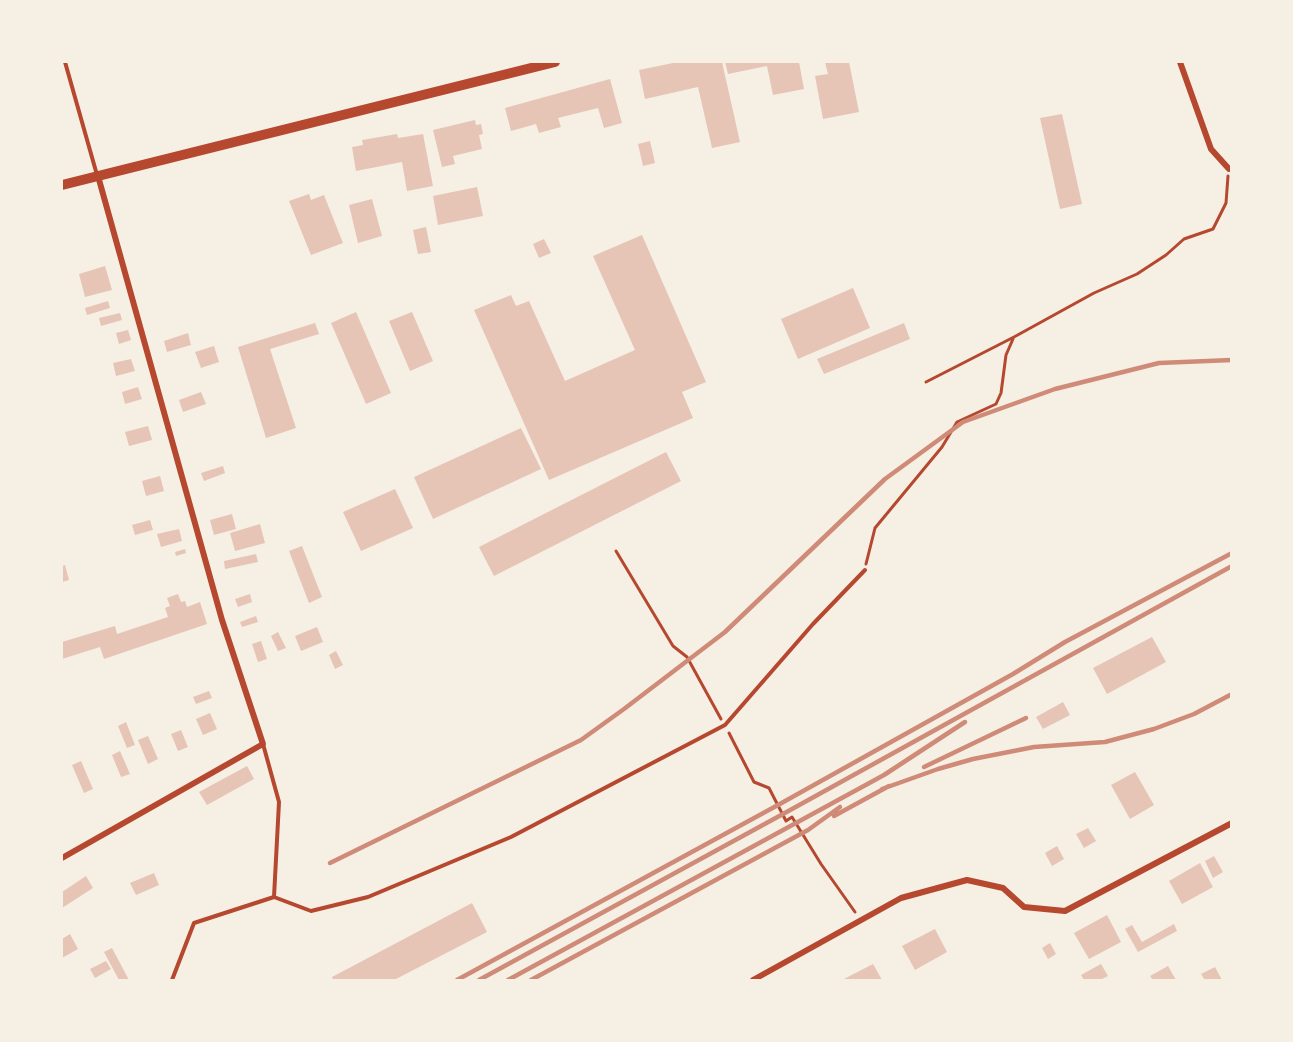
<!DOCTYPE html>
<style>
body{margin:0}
#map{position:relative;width:1293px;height:1042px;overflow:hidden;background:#f6efe4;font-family:"Sofia Sans Condensed",sans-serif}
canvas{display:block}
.frame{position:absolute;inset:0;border:63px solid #f6efe4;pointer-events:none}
</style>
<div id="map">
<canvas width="1293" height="1042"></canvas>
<div class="frame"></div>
</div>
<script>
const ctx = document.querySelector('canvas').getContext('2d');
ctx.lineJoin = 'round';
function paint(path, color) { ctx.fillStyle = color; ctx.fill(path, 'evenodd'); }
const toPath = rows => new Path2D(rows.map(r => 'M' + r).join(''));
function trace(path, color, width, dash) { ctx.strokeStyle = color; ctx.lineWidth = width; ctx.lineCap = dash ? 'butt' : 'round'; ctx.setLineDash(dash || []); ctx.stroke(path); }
const building = toPath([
 [678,62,722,62,740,142,712,148,698,87,645,99,639,70],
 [725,62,799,62,804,89,773,95,767,66,728,74],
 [825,62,849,62,859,112,823,119,815,76,828,74],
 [610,79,622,123,604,128,598,108,558,118,561,127,539,133,536,124,511,131,505,108],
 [1062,114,1082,204,1060,209,1040,118],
 [475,120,476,125,481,124,483,134,479,135,482,149,453,156,455,164,442,167,433,130],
 [397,134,398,138,423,134,433,186,407,191,402,162,356,171,352,147,363,145,362,140],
 [650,141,655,163,643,166,638,144],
 [477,187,483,216,438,225,433,196],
 [309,194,311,200,324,195,343,243,311,255,289,201],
 [372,199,382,236,358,243,349,205],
 [426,227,431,252,418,254,413,230],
 [642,235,706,382,682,392,693,418,549,480,474,310,511,295,516,306,529,301,565,381,635,350,593,256],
 [544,239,551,253,539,258,533,244],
 [105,266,112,290,85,297,79,274],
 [853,288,870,328,798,359,781,319],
 [108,301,110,308,87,315,85,308],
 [356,312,391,393,366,404,331,323],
 [412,312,433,361,410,371,389,321],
 [120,313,122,320,101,326,99,318],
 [315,323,319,334,270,349,296,428,266,438,238,347],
 [904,323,910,339,824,374,817,359],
 [128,330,131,340,119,344,116,333],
 [188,333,191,345,167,352,164,341],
 [214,346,219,362,201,368,195,352],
 [131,359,135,371,116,376,113,363],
 [138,387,142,399,125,404,122,392],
 [201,392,206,404,183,412,179,400],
 [148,426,152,440,129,446,125,432],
 [521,428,541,469,433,519,414,477],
 [666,452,681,481,494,576,479,547],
 [223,466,225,473,204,481,201,473],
 [160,476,164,491,146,496,142,481],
 [395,489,413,528,361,551,343,512],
 [232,514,236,529,214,535,210,520],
 [150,520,153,530,135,535,132,525],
 [260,524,265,543,235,551,230,533],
 [179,529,182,541,161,547,157,534],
 [302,546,322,597,309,603,289,551],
 [185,549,186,553,176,556,175,552],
 [256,554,258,562,225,569,224,561],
 [65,565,69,580,62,582,62,566],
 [178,594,181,602,185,601,187,607,200,602,207,624,104,659,100,647,62,659,62,642,115,626,117,634,168,617,165,608,170,606,167,598],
 [250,594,252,602,238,607,235,599],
 [256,616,258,622,242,627,240,622],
 [317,627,323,642,301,651,295,636],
 [278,632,286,648,278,651,271,636],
 [1152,637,1166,662,1107,694,1093,668],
 [261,641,267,659,258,662,252,644],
 [336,651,343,665,335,669,329,655],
 [209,691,212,698,196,704,193,697],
 [1063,702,1070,715,1043,729,1036,717],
 [210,713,217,729,203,735,196,719],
 [126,722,135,745,127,748,118,726],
 [181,730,188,747,178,751,171,734],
 [148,736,158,759,148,764,138,740],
 [120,751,130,774,121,777,112,755],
 [81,761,93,789,84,793,72,765],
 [247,766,254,779,207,805,199,792],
 [1135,772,1154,805,1130,819,1111,785],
 [1088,828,1096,841,1084,848,1076,834],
 [1057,846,1064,859,1052,866,1045,853],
 [1214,856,1223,872,1213,878,1205,861],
 [1200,863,1213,887,1182,904,1169,881],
 [154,873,159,885,136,895,130,883],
 [86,876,93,888,62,908,62,892],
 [472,903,487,932,394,980,333,980,332,977],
 [1107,915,1121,942,1089,959,1074,933],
 [1174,924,1177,931,1138,952,1125,929,1132,925,1142,942],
 [935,929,947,952,915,970,902,946],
 [70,934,78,949,62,958,62,939],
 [1050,943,1056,954,1048,959,1042,948],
 [112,948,129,980,119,980,104,952],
 [106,961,111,969,95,978,90,969],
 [873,964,882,980,842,980],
 [1101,964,1108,976,1100,980,1084,980,1081,975],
 [1168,966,1176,980,1153,980,1150,976],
 [1215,967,1222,980,1205,980,1201,974]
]);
const path = toPath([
 [926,382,1014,337,1094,293,1137,274,1166,255,1184,239,1213,229,1226,203,1228,176],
 [616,551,673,646,687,657,721,719],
 [866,564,875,528,942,447,957,422,996,404,1001,393,1006,355,1013,339],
 [729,733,754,782,769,788,786,821,792,817,821,864,855,912]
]);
const service = toPath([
 [65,62,97,175],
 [274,897,311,911,368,897,511,837,725,725,813,624,865,570],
 [172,980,194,923,274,897,279,802,263,744]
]);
const minor = toPath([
 [1180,62,1211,149,1229,169,1232,168],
 [62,858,263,744,222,620,98,176],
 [753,980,901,898,967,880,1003,888,1024,907,1065,911,1232,823]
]);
const secondary = toPath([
 [62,185,555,62]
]);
const rail = toPath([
 [924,767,1026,718],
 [882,789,938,769,973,759,1034,747,1105,742,1154,729,1194,714,1232,694],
 [834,816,889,786],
 [330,863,581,740,624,709,725,632,885,479,963,422,1055,389,1159,363,1232,360],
 [457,980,778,805,1013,674,1065,642,1232,553],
 [479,980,783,814,1232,566],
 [508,980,884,775,965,722],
 [531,980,808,830,840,807]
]);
paint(building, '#e6c5b7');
trace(path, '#b5482f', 3);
trace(service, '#b5482f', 4);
trace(minor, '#b5482f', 6);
trace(secondary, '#b5482f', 10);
trace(rail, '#cf8b77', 4.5);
</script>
